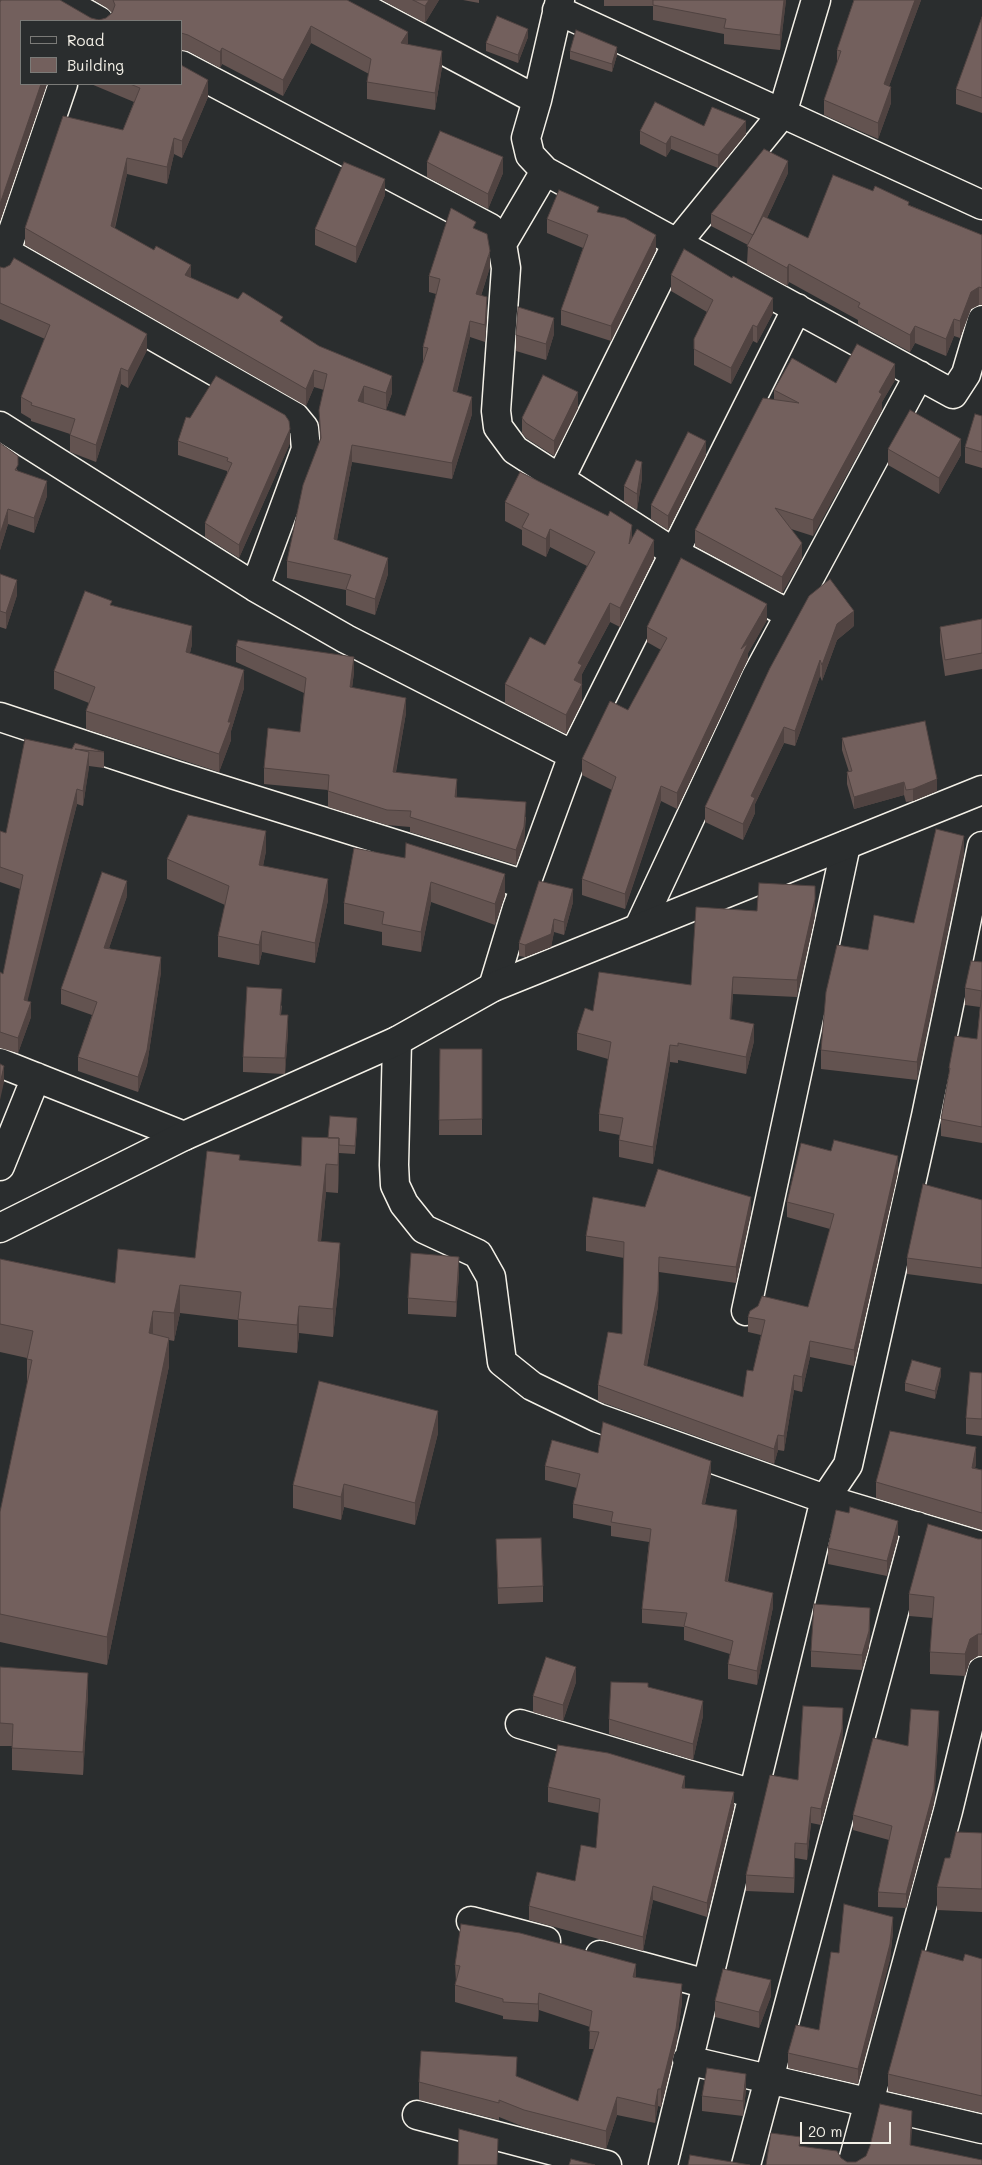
<!DOCTYPE html>
<style>
body{margin:0}
#map{position:relative;width:982px;height:2165px;overflow:hidden;background:#2a2d2e;font-family:Mali,sans-serif}
canvas{display:block}
.legend{position:absolute;left:20px;top:20px;width:162px;height:65px;box-sizing:border-box;background:#2a2d2e;border:1px solid #7b7b78;margin:0;padding:6px 9px;list-style:none;font-size:15px;color:#f4f1e8}
.legend li{display:flex;align-items:center;gap:10px;height:25px}
.legend b{width:25px;border:1px solid #7b7b78}
.scale{position:absolute;left:800px;top:2122px;width:91px;height:22px;box-sizing:border-box;border:2px solid #f4f1e8;border-top:0;padding-left:6px;font-size:15px;line-height:18px;white-space:nowrap;color:#f4f1e8;-webkit-text-stroke:4px #2a2d2e;paint-order:stroke}
</style>
<div id="map">
<canvas width="982" height="2165"></canvas>
<ul class="legend">
<li><b style="height:6px;background:#2a2d2e"></b>Road</li>
<li><b style="height:14px;background:#73605d"></b>Building</li>
</ul>
<div class="scale">20 m</div>
</div>
<script>
const ctx = document.querySelector('canvas').getContext('2d');
ctx.lineJoin = 'round';
const toPath = rows => new Path2D(rows.map(r => 'M' + r).join(''));
function trace(path, color, width, dash) { ctx.strokeStyle = color; ctx.lineWidth = width; ctx.lineCap = dash ? 'butt' : 'round'; ctx.setLineDash(dash || []); ctx.stroke(path); }
function paint(path, color) { ctx.fillStyle = color; ctx.fill(path, 'evenodd'); }
const minor = toPath([
 [62,0,99,21],
 [349,0,537,100],
 [560,0,537,100,526,138,530,155,545,171,953,394,966,374,982,320],
 [557,10,982,205],
 [181,65,490,228,502,244,506,268,496,411,498,427,515,450,673,552,789,614],
 [502,244,545,171],
 [6,252,295,417,304,428,306,449,255,587],
 [0,269,63,84],
 [0,426,255,587,346,639,573,755],
 [560,479,677,243,782,114,816,0],
 [0,717,175,775,526,885],
 [639,927,756,677,919,375],
 [493,987,517,908,573,755,797,308],
 [397,1041,394,1165,395,1185,404,1204,424,1229,478,1254,491,1277,502,1362,532,1386,598,1418,825,1499,982,1546],
 [0,1063,184,1136],
 [0,1166,36,1077],
 [746,1311,846,845],
 [520,1724,753,1794],
 [471,1921,546,1941],
 [600,1955,707,1984],
 [687,2060,982,2129],
 [417,2115,607,2165],
 [663,2165,825,1499,848,1465,926,1116,982,846],
 [746,2165,917,1526],
 [852,2165,948,1811,982,1671]
]);
const major = toPath([
 [0,1228,184,1136,397,1041,493,987,982,790]
]);
const wall = toPath([
 [0,0,99,20,106,18,112,13,107,8,94,0,347,0,408,44,442,67,435,110,367,99,367,82,369,74,311,43,283,96,222,64,220,68,188,51,181,50,181,21,21,21,21,84,47,84,0,221],
 [382,0,439,0,425,23],
 [463,0,479,0,479,3],
 [604,0,786,0,780,50,724,44,724,34,653,20,653,6,604,6],
 [854,0,921,0,889,86,891,103,878,139,824,115,824,100,837,63,837,50],
 [982,17,982,113,956,104,956,89],
 [528,37,518,63,486,51,486,43],
 [570,51,617,55,612,72,570,59],
 [91,84,181,84,208,97,182,158,174,154,167,184,127,174,115,228,191,278,283,323,392,393,386,410,364,403,405,416,423,364,423,347,436,294,429,292,429,276,476,229,490,267,481,296,487,314,485,342,470,337,457,392,472,414,452,479,352,462,337,540,388,574,375,615,346,605,346,590,287,578,287,561,320,439,319,410,324,390,314,387,306,406,25,245,25,228,123,130,134,102],
 [704,126,746,134,718,168,671,149,666,157,640,144,640,131],
 [427,162,503,173,488,209,427,177],
 [788,173,767,218,808,238,909,205,982,235,982,305,979,305,971,309,960,338,954,336,946,356,915,343,910,352,858,324,858,320,789,282,787,286,747,264,748,245,711,226,711,214],
 [385,195,356,263,315,245,315,229],
 [599,212,656,250,611,341,561,325,561,310,583,248,547,233,547,219],
 [0,267,147,350,128,388,121,384,96,462,70,452,70,434,31,421,31,419,21,413,21,397,45,339,0,319],
 [671,275,773,313,757,343,753,341,731,384,694,365,694,339,707,312,671,291],
 [554,334,546,360,516,351,516,335],
 [895,380,882,402,882,410,813,536,791,529,802,558,782,593,695,546,695,530,774,399,774,390,836,383],
 [578,408,554,456,526,438,522,433,522,418],
 [982,416,982,468,965,463,965,447],
 [190,418,290,443,239,558,205,537,205,523,227,474,227,471,178,455,178,441],
 [0,443,18,471,47,496,34,533,8,524,0,550],
 [888,449,961,455,939,494,888,465],
 [706,455,668,530,651,519,651,505],
 [642,478,637,510,624,502,624,486],
 [505,502,632,538,654,558,620,627,610,622,582,674,582,702,566,734,505,703,505,684,545,645,587,566,550,547,546,557,522,545,522,530,505,521],
 [0,574,17,595,6,629,0,627],
 [112,605,192,644,190,653,244,688,231,731,231,740,219,772,86,729,86,711,89,703,54,689,54,671],
 [982,619,982,669,945,676,940,642,940,627],
 [767,620,748,653,748,659,677,809,661,801,625,909,582,895,582,879,612,790,582,775,582,759,628,710,661,650,647,642,647,627],
 [854,626,837,640,822,681,820,676,795,746,784,743,755,804,755,813,743,840,705,822,705,807,770,668],
 [236,646,354,672,352,688,406,713,396,772,457,797,526,817,524,842,516,865,410,832,410,827,387,825,328,807,328,790,264,784,264,768,300,732,304,693,236,662],
 [842,738,937,791,913,801,906,802,904,795,854,809,847,784,847,772,849,772,842,750],
 [72,749,104,752,104,768,89,766,83,806,77,804,27,1001,31,1017,18,1053,0,1048,0,972,3,974,20,889,0,882,0,831,6,833],
 [354,848,505,895,495,925,431,902,421,952,382,945,382,932,344,924,344,903],
 [266,851,263,866,328,900,315,963,262,952,259,965,218,957,218,936,225,905,167,879,167,859],
 [964,854,917,1080,821,1069,821,1050,868,950,914,923],
 [127,896,109,948,161,972,147,1065,138,1092,78,1071,78,1057,92,1015,61,1004,61,989],
 [573,902,564,935,554,932,551,947,525,957,519,956,519,943],
 [815,903,815,916,797,997,733,994,731,1019,754,1041,746,1074,678,1060,678,1063,670,1062,653,1164,619,1157,619,1140,620,1135,599,1131,599,1114,608,1059,577,1050,577,1033,593,1011,691,985,757,911],
 [982,962,982,1143,941,1136,941,1119,949,1078,949,1068,977,1039,980,1007,965,1005,965,988],
 [282,1005,281,1015,288,1031,285,1074,243,1072,243,1057],
 [440,1049,482,1049,482,1135,439,1135],
 [357,1126,355,1154,339,1153,338,1193,326,1192,321,1241,340,1271,333,1337,299,1333,297,1353,238,1347,238,1320,180,1313,174,1341,169,1340,169,1366,107,1665,0,1642,0,1512,27,1384,27,1358,0,1352,0,1259,115,1283,195,1258,240,1160,301,1166,328,1138],
 [898,1172,854,1366,810,1357,802,1392,794,1390,784,1451,778,1450,774,1464,598,1401,598,1385,622,1334,624,1258,586,1251,586,1236,645,1207,751,1212,736,1283,659,1272,658,1306,647,1366,743,1397,753,1371,761,1335,748,1332,748,1317,808,1307,830,1229,787,1217,787,1202],
 [982,1200,982,1284,907,1274,907,1258],
 [459,1272,456,1317,408,1314,408,1298],
 [982,1373,982,1436,966,1434,966,1418],
 [941,1375,935,1399,905,1391,905,1383],
 [438,1433,415,1525,344,1507,341,1520,293,1508,293,1485],
 [598,1453,711,1475,705,1504,737,1524,728,1581,773,1607,757,1685,728,1679,728,1664,730,1654,684,1640,684,1627,642,1623,642,1609,649,1542,611,1536,611,1526,573,1518,573,1504,577,1488,545,1480,545,1466],
 [976,1464,975,1468,982,1470,982,1530,876,1498,876,1482],
 [898,1537,887,1576,828,1564,828,1548],
 [496,1539,543,1586,543,1602,498,1604],
 [978,1539,982,1539,982,1656,978,1656,970,1661,965,1676,930,1674,930,1652,933,1618,909,1616,909,1594],
 [870,1624,869,1647,862,1670,811,1667,811,1651],
 [0,1667,88,1695,83,1775,12,1770,12,1746,0,1746],
 [576,1682,563,1721,533,1712,533,1696],
 [648,1687,703,1716,693,1760,609,1734,609,1719],
 [843,1724,842,1745,821,1825,811,1823,807,1860,795,1858,794,1893,746,1891,746,1875,798,1780],
 [939,1725,934,1803,906,1908,878,1907,878,1892,889,1840,853,1830,853,1815,908,1746],
 [548,1787,685,1788,734,1807,707,1917,653,1900,643,1951,529,1920,529,1906,575,1881,596,1848,599,1813,548,1802],
 [982,1833,982,1912,937,1910,937,1887,950,1858],
 [893,1932,890,1959,858,2084,788,2068,788,2053,819,2030,839,1953],
 [982,1959,982,2113,888,2091,888,2074,963,1961],
 [455,1965,636,1978,682,2002,676,2046,661,2107,658,2106,655,2123,617,2115,606,2149,524,2127,499,2117,499,2120,419,2100,419,2082,517,2077,578,2101,594,2049,589,2049,590,2027,539,2010,538,2022,503,2019,503,2016,455,2002,455,1985,456,1982],
 [771,1996,759,2028,715,2017,715,2001],
 [746,2090,743,2116,702,2111,702,2096]
]);
const shadedWall = toPath([
 [429,0,439,0,425,23,425,6],
 [784,0,786,0,780,50,780,35],
 [915,0,921,0,884,100,884,84],
 [311,26,311,43,283,96,283,80],
 [528,29,528,37,518,63,518,55],
 [408,32,408,49,401,43],
 [617,47,617,55,612,72,612,64],
 [222,48,222,64,220,68,220,52],
 [442,51,442,67,435,110,435,93],
 [208,80,208,97,182,158,182,141],
 [41,84,47,84,0,221,0,204],
 [891,87,891,103,878,139,878,123],
 [746,121,746,134,718,168,718,155],
 [671,136,671,149,666,157,666,144],
 [174,138,174,154,167,184,167,167],
 [503,157,503,173,488,209,488,194],
 [127,158,127,174,111,242,111,226],
 [788,161,788,173,753,248,753,235],
 [385,179,385,195,356,263,356,247],
 [656,235,656,250,611,341,611,326],
 [490,251,490,267,476,311,476,294],
 [789,264,789,282,787,286,787,268],
 [191,265,191,281,185,275],
 [979,287,979,305,971,309,960,338,960,321,971,292],
 [487,297,487,314,485,342,485,325],
 [773,298,773,313,757,343,757,327],
 [554,318,554,334,546,360,546,344],
 [954,319,954,336,946,356,946,339],
 [470,321,470,337,453,407,453,391],
 [753,325,753,341,731,384,731,368],
 [915,326,915,343,910,352,910,335],
 [147,334,147,350,128,388,128,371],
 [895,364,895,380,882,402,882,410,813,536,813,520,879,392],
 [121,368,121,384,96,462,96,445],
 [314,370,314,387,306,406,306,389],
 [392,376,392,393,386,410,386,393],
 [364,386,364,403,358,418,358,401],
 [578,392,578,408,554,456,554,441],
 [472,397,472,414,452,479,452,463],
 [290,429,290,443,239,558,239,545],
 [961,439,961,455,939,494,939,478],
 [706,441,706,455,668,530,668,516],
 [352,445,352,462,334,556,334,539],
 [642,462,642,478,637,510,637,494],
 [47,481,47,496,34,533,34,518],
 [8,509,8,524,0,550,0,534],
 [632,525,632,544,629,544],
 [550,529,550,547,546,557,546,539],
 [654,540,654,558,620,627,620,608],
 [802,543,802,558,782,593,782,577],
 [388,558,388,574,375,615,375,599],
 [17,580,17,595,6,629,6,613],
 [610,603,610,622,582,674,582,684,574,680,578,663],
 [767,604,767,620,748,653,748,659,677,809,677,793,741,649],
 [854,611,854,626,837,640,822,681,822,665,837,624],
 [192,626,192,644,186,670,186,652],
 [354,657,354,672,350,703,350,687],
 [820,660,820,676,795,746,795,731],
 [244,670,244,688,231,731,231,740,219,772,219,754,228,722],
 [582,684,582,702,566,734,566,715],
 [406,698,406,713,393,787,393,772],
 [784,727,784,743,755,804,755,813,743,840,743,824,751,796],
 [89,752,89,768,83,806,83,791],
 [457,779,457,795,455,812,455,797],
 [937,779,937,791,913,801,913,789],
 [904,782,904,795,854,809,854,797],
 [661,786,661,801,625,909,625,894],
 [77,789,77,804,24,1015,24,1000],
 [526,802,524,842,516,865,516,850],
 [266,831,266,851,259,885,259,865],
 [964,836,964,854,917,1080,917,1062],
 [505,874,505,895,495,925,495,904],
 [328,879,328,900,315,963,315,943],
 [127,881,127,896,104,963,104,948],
 [431,882,431,902,421,952,421,932],
 [815,886,815,916,797,997,797,980],
 [573,889,573,902,564,935,564,922],
 [554,919,554,932,551,947,525,957,525,945],
 [262,931,262,952,259,965,259,945],
 [161,957,161,972,147,1065,138,1092,138,1077],
 [733,977,733,994,730,1036,730,1019],
 [31,1002,31,1017,18,1053,18,1038],
 [288,1015,288,1031,285,1074,285,1058],
 [754,1024,754,1041,746,1074,746,1057],
 [670,1045,670,1062,653,1164,653,1147],
 [4,1066,4,1082,0,1100,0,1084],
 [339,1138,339,1166,338,1193,338,1165],
 [898,1156,898,1172,854,1366,854,1350],
 [326,1164,326,1192,318,1269,318,1241],
 [751,1197,751,1212,736,1283,736,1267],
 [340,1243,340,1271,333,1337,333,1309],
 [459,1257,459,1272,456,1317,456,1302],
 [659,1257,658,1306,644,1381,644,1365],
 [180,1285,180,1313,174,1341,174,1313],
 [299,1306,299,1333,297,1353,297,1325],
 [153,1311,153,1339,149,1333],
 [169,1338,169,1366,107,1665,107,1637],
 [810,1341,810,1357,802,1392,802,1377],
 [941,1368,941,1375,935,1399,935,1391],
 [794,1375,794,1390,784,1451,784,1436],
 [438,1411,438,1433,415,1525,415,1503],
 [778,1435,778,1450,774,1464,774,1449],
 [976,1447,976,1464,972,1484,972,1468],
 [711,1461,711,1475,702,1518,702,1504],
 [344,1484,344,1507,341,1520,341,1497],
 [737,1510,737,1524,725,1595,725,1581],
 [898,1521,898,1537,887,1576,887,1561],
 [773,1593,773,1607,757,1685,757,1671],
 [870,1608,870,1624,869,1647,862,1670,862,1655],
 [978,1634,978,1656,970,1661,965,1676,965,1654,970,1639],
 [576,1667,576,1682,563,1721,563,1705],
 [88,1673,88,1695,83,1775,83,1752],
 [703,1701,703,1716,693,1760,693,1744],
 [843,1708,842,1745,821,1825,821,1809],
 [939,1711,939,1725,934,1803,906,1908,906,1894],
 [685,1776,685,1790,682,1788],
 [734,1792,734,1807,707,1917,707,1903],
 [811,1807,811,1823,807,1860,807,1844],
 [795,1843,795,1858,794,1893,794,1878],
 [653,1886,653,1900,643,1951,643,1937],
 [893,1917,893,1932,890,1959,858,2084,858,2069],
 [636,1964,636,1981,633,1977],
 [771,1980,771,1996,759,2028,759,2012],
 [682,1984,682,2002,676,2046,661,2107,661,2089],
 [539,1993,539,2010,538,2022,538,2004],
 [746,2074,746,2090,743,2116,743,2101],
 [658,2089,658,2106,655,2123,655,2106],
 [617,2097,617,2115,606,2149,606,2131],
 [912,2111,912,2129,910,2162,910,2145]
]);
const building = toPath([
 [1,0,60,0,91,18,99,20,106,18,112,13,115,5,113,0,347,0,408,32,401,43,442,51,435,93,367,82,371,59,311,26,283,80,222,48,220,52,188,35,181,33,181,21,21,21,21,84,41,84,0,204,0,2,1,0],
 [413,0,429,0,425,6,413,0],
 [653,0,784,0,780,35,724,28,726,19,653,5,653,0],
 [854,0,915,0,884,84,891,87,878,123,824,100,841,51,837,50,854,0],
 [497,16,528,29,518,55,486,43,497,16],
 [982,17,982,98,956,89,982,17],
 [576,30,617,47,612,64,570,51,576,30],
 [181,65,208,80,182,141,174,138,167,167,127,158,111,226,154,250,156,246,191,265,185,275,238,299,243,292,283,317,280,321,319,346,392,376,386,393,364,386,358,401,405,416,428,348,423,347,440,279,429,276,451,208,476,222,473,228,487,234,490,251,476,294,487,297,485,325,470,321,453,391,472,397,452,463,352,445,334,539,388,558,375,599,346,589,351,575,287,561,303,485,321,438,319,410,327,374,314,370,306,389,25,228,63,116,123,130,140,88,130,84,181,84,181,65],
 [655,102,704,126,712,107,746,121,718,155,671,136,666,144,640,131,655,102],
 [440,131,503,157,488,194,427,162,440,131],
 [764,149,788,161,753,235,711,214,764,149],
 [344,162,385,179,356,247,315,229,344,162],
 [833,175,873,191,875,186,909,202,908,205,982,235,982,288,979,287,971,292,960,321,954,319,946,339,915,326,910,335,858,307,860,303,789,264,787,268,747,246,763,216,808,238,833,175],
 [559,190,599,207,597,212,625,218,656,235,611,326,561,310,588,235,547,219,559,190],
 [684,249,732,278,733,276,773,298,757,327,753,325,731,368,694,349,694,339,713,300,671,275,684,249],
 [14,258,147,334,128,371,121,368,96,445,70,435,75,419,31,405,32,403,21,397,50,325,0,303,0,267,4,268,10,265,14,258],
 [518,307,554,318,546,344,516,335,518,307],
 [857,344,895,364,879,392,882,394,813,520,775,508,802,543,782,577,695,530,763,398,799,403,774,390,792,358,836,383,857,344],
 [543,375,578,392,554,441,526,423,522,418,543,375],
 [216,376,285,415,289,421,290,429,239,545,205,523,232,463,227,461,228,458,178,441,186,417,190,418,216,376],
 [910,410,961,439,939,478,888,449,910,410],
 [975,414,982,416,982,452,965,447,975,414],
 [688,432,706,441,668,516,651,505,688,432],
 [0,443,18,456,18,465,15,470,47,481,34,518,8,509,0,534,0,443],
 [636,460,642,462,637,494,624,486,636,460],
 [520,472,608,516,610,511,632,525,629,544,637,529,654,540,620,608,610,603,578,663,582,665,574,680,582,684,566,715,505,684,530,637,545,645,595,552,550,529,546,539,522,527,529,514,505,502,520,472],
 [681,558,767,604,741,649,748,643,677,793,661,786,625,894,582,879,616,777,582,759,610,701,628,710,667,638,647,627,681,558],
 [0,574,17,580,6,613,0,611,0,574],
 [830,579,854,611,837,624,822,665,820,660,795,731,784,727,751,796,755,798,743,824,705,807,770,668,809,596,830,579],
 [85,591,112,601,110,605,192,626,186,652,244,670,228,722,231,722,219,754,86,711,95,687,54,671,85,591],
 [982,619,982,653,945,660,940,627,982,619],
 [238,640,354,657,350,687,406,698,393,772,457,779,455,797,526,802,524,827,516,850,410,817,411,811,387,810,328,791,329,775,264,768,268,728,300,732,306,678,236,646,238,640],
 [925,721,937,779,913,789,906,790,904,782,854,797,847,772,852,771,842,738,925,721],
 [25,739,72,749,75,743,104,752,75,749,89,752,83,791,77,789,24,1000,31,1002,18,1038,0,1032,0,972,3,974,23,875,0,867,0,831,6,833,25,739],
 [188,815,266,831,259,865,328,879,315,943,262,931,259,945,218,936,229,886,167,859,188,815],
 [936,829,964,836,917,1062,821,1050,826,992,837,945,868,950,874,915,914,923,936,829],
 [406,843,505,874,495,904,431,882,421,932,382,924,384,912,344,903,354,848,405,858,406,843],
 [102,872,127,881,104,948,161,957,147,1050,138,1077,78,1057,97,1002,61,989,102,872],
 [539,881,573,889,564,922,554,919,551,934,525,945,519,943,539,881],
 [759,883,815,886,815,899,797,980,733,977,730,1019,754,1024,746,1057,678,1043,678,1046,670,1045,653,1147,619,1140,623,1118,599,1114,611,1042,577,1033,585,1008,593,1011,599,972,691,985,696,907,757,911,759,883],
 [971,961,982,962,982,1127,941,1119,950,1068,949,1068,955,1036,977,1039,982,991,965,988,971,961],
 [247,987,282,989,280,1015,288,1015,285,1058,243,1057,247,987],
 [440,1049,482,1049,482,1119,439,1120,440,1049],
 [0,1064,4,1066,0,1084,0,1064],
 [330,1116,357,1118,355,1146,339,1145,339,1138,328,1138,330,1116],
 [302,1137,339,1138,338,1165,326,1164,318,1241,340,1243,333,1309,299,1306,297,1325,238,1319,241,1292,180,1285,174,1313,153,1311,149,1333,169,1338,107,1637,0,1614,0,1512,32,1360,27,1359,33,1331,0,1324,0,1259,115,1283,118,1249,195,1258,207,1151,240,1155,239,1160,301,1166,302,1137],
 [834,1140,898,1156,854,1350,810,1341,802,1377,794,1375,784,1436,778,1435,774,1449,598,1385,608,1332,622,1334,624,1242,586,1236,593,1197,645,1207,658,1169,751,1197,736,1267,659,1257,658,1291,644,1365,743,1397,747,1370,753,1371,765,1320,748,1317,750,1311,758,1306,762,1296,808,1307,834,1214,787,1202,801,1143,831,1151,834,1140],
 [923,1184,982,1200,982,1268,907,1258,923,1184],
 [411,1253,459,1257,456,1302,408,1298,411,1253],
 [912,1360,941,1368,935,1391,905,1383,912,1360],
 [970,1372,982,1373,982,1419,966,1418,970,1372],
 [319,1381,438,1411,415,1503,344,1484,341,1497,293,1485,319,1381],
 [603,1422,711,1461,702,1504,737,1510,725,1581,773,1593,757,1671,728,1664,733,1641,684,1626,687,1613,642,1609,651,1529,611,1522,613,1512,573,1504,580,1474,545,1466,552,1440,598,1453,603,1422],
 [890,1431,976,1447,972,1468,982,1470,982,1513,876,1482,890,1431],
 [850,1507,898,1521,887,1561,828,1548,836,1510,849,1513,850,1507],
 [928,1524,978,1539,982,1539,982,1634,978,1634,970,1639,965,1654,930,1652,934,1597,909,1594,928,1524],
 [541,1538,543,1586,498,1588,496,1539,541,1538],
 [814,1604,870,1608,869,1631,862,1655,811,1651,814,1604],
 [546,1657,576,1667,563,1705,533,1696,546,1657],
 [0,1667,88,1673,83,1752,12,1748,13,1724,0,1723,0,1667],
 [611,1682,648,1683,648,1687,703,1701,693,1744,609,1719,611,1682],
 [803,1706,843,1708,842,1729,821,1809,811,1807,807,1844,795,1843,794,1878,746,1875,770,1775,798,1780,803,1706],
 [911,1709,939,1711,934,1789,906,1894,878,1892,892,1826,853,1815,873,1738,908,1746,911,1709],
 [558,1745,608,1753,685,1776,682,1788,734,1792,707,1903,653,1886,643,1937,529,1906,537,1872,575,1881,581,1845,596,1848,600,1799,548,1787,558,1745],
 [956,1832,982,1833,982,1889,937,1887,945,1858,950,1858,956,1832],
 [844,1904,893,1917,890,1944,858,2069,788,2053,796,2025,819,2030,831,1952,839,1953,844,1904],
 [461,1924,520,1933,636,1964,633,1977,682,1984,676,2029,661,2089,658,2089,655,2106,617,2097,606,2131,524,2110,499,2100,499,2103,419,2082,421,2051,517,2057,516,2076,578,2101,599,2032,589,2031,592,2011,539,1993,538,2004,503,2002,503,1999,455,1985,460,1966,455,1965,461,1924],
 [922,1950,963,1961,965,1954,982,1959,982,2096,888,2074,922,1950],
 [723,1969,771,1980,759,2012,715,2001,723,1969],
 [707,2068,746,2074,743,2101,702,2096,707,2068],
 [880,2104,912,2111,910,2145,982,2160,982,2165,766,2165,771,2133,801,2137,799,2146,837,2151,841,2158,847,2162,856,2162,866,2156,870,2146,880,2104],
 [459,2129,498,2139,497,2165,458,2165,459,2129],
 [690,2155,750,2165,688,2165,690,2155],
 [571,2159,595,2165,569,2165,571,2159]
]);
trace(minor, '#f4f1e8', 31);
trace(major, '#f4f1e8', 31);
trace(minor, '#2a2d2e', 28);
trace(major, '#2a2d2e', 28);
paint(wall, '#635350');
paint(shadedWall, '#504341');
paint(building, '#73605d');
trace(building, '#504341', 1);
</script>
